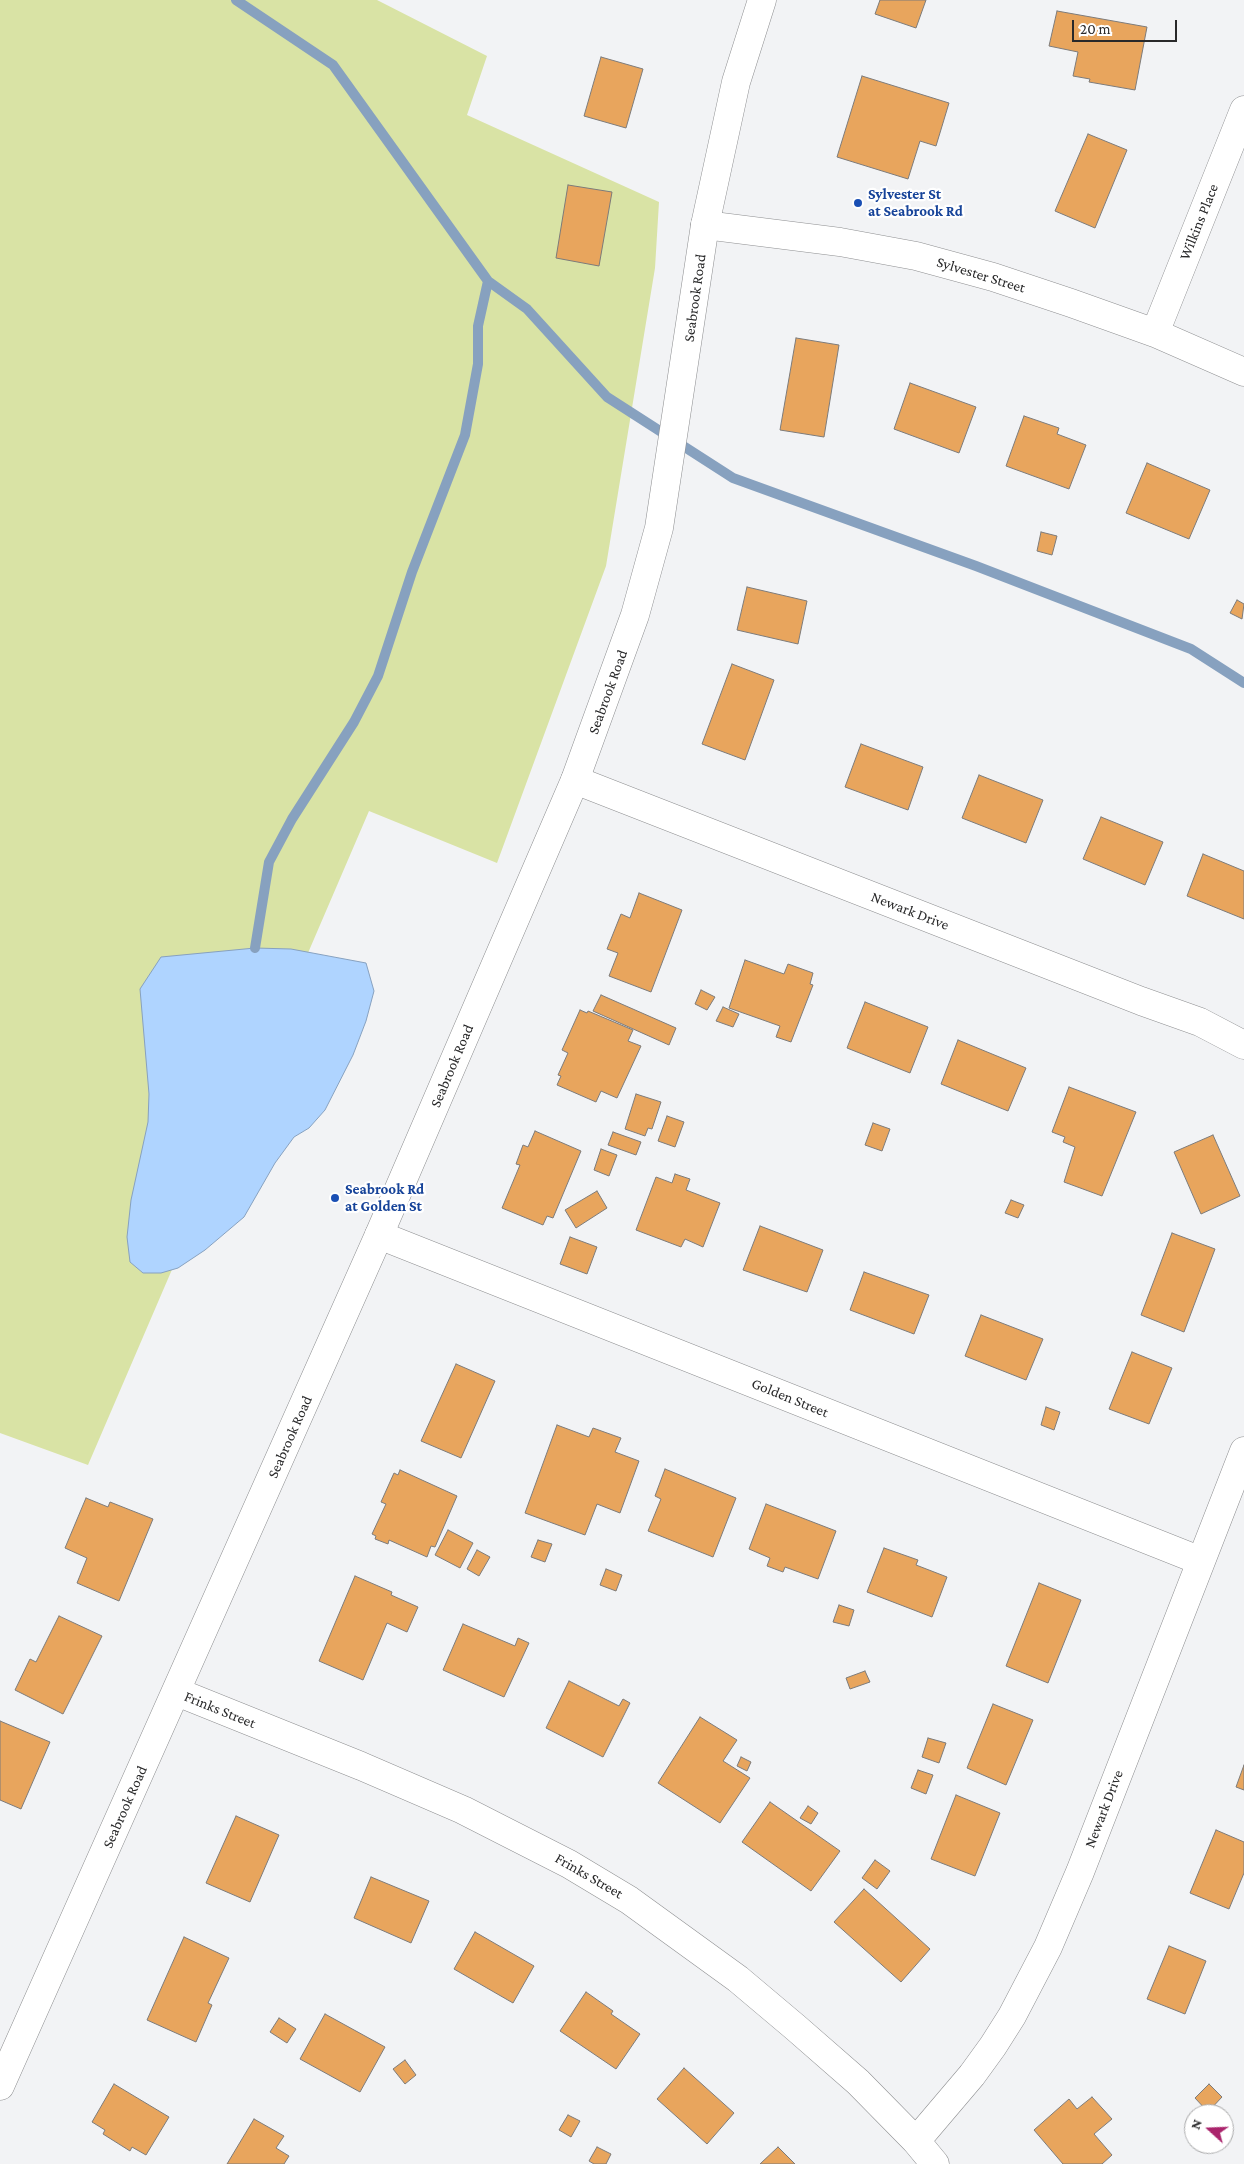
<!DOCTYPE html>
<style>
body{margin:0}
#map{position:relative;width:1244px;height:2164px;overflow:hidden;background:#f2f3f5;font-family:"Crimson Pro",serif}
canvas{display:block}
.north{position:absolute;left:1184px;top:2104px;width:50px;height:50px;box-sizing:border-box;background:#fff;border:1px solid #a9a9aa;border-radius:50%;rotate:290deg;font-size:14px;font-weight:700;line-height:20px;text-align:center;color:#29292a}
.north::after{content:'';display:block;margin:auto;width:18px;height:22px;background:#aa246c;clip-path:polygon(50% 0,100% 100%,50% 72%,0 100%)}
.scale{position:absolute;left:1072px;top:20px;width:105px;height:22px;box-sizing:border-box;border:2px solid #29292a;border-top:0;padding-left:6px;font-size:15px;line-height:18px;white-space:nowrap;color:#29292a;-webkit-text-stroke:4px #fff;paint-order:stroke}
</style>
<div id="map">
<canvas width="1244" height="2164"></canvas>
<div class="north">N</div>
<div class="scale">20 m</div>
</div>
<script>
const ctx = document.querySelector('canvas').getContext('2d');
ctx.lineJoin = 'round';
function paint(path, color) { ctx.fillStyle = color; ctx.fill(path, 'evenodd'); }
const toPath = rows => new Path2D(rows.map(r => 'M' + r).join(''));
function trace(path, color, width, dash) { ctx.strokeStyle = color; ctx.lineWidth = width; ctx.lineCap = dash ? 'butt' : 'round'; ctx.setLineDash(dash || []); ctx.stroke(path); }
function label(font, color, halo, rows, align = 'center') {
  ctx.font = font + ' "Crimson Pro",serif'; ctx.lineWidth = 4.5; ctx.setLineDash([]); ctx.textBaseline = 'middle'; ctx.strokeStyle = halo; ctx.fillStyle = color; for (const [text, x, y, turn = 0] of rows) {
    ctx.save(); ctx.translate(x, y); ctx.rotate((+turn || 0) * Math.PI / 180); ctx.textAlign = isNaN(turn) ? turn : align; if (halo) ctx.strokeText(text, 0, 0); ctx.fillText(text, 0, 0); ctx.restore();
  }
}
const green = toPath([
 [0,0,377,0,487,56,467,115,659,202,655,268,606,566,497,863,369,811,88,1465,0,1433]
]);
const water = toPath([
 [255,948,291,949,366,963,374,991,366,1021,353,1055,325,1110,309,1128,294,1137,275,1163,244,1217,205,1250,178,1268,161,1273,143,1273,130,1262,127,1237,131,1200,148,1122,149,1094,140,989,161,957,255,948]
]);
const stream = toPath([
 [236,0,333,65,488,281,527,309,607,397,733,478,976,566,1191,649,1244,683],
 [255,948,269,862,292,819,354,722,378,676,412,572,465,435,478,364,478,326,488,281]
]);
const building = toPath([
 [880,0,926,0,916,28,875,14,880,0],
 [1057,11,1147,27,1135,90,1089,82,1090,79,1073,76,1078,52,1049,46,1057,11],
 [601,57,643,69,626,128,584,116,601,57],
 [862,76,949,103,936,146,920,141,908,179,837,157,862,76],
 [1088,134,1127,150,1095,228,1055,211,1088,134],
 [568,185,612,192,599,266,556,258,568,185],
 [796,338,839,345,824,437,780,430,796,338],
 [910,383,976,407,959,453,894,429,910,383],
 [1024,416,1059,428,1057,434,1086,445,1069,489,1006,466,1024,416],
 [1147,463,1210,490,1189,539,1126,513,1147,463],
 [1041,532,1057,536,1052,555,1037,551,1041,532],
 [747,587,807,601,798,644,737,630,747,587],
 [1237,600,1244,604,1242,619,1230,613,1237,600],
 [732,664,774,680,745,760,702,744,732,664],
 [861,744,923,767,908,810,845,787,861,744],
 [979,775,1043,800,1026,843,962,818,979,775],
 [1101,817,1163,842,1145,885,1083,859,1101,817],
 [1203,854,1244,871,1244,919,1187,896,1203,854],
 [639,893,682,910,651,992,609,976,618,953,607,949,621,914,630,918,639,893],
 [745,960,784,974,788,964,813,973,810,984,813,985,791,1042,776,1037,780,1026,729,1008,745,960],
 [701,990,715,997,707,1010,695,1004,701,990],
 [601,995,676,1028,669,1045,593,1011,601,995],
 [865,1002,928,1027,910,1073,847,1048,865,1002],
 [723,1007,739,1014,733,1027,716,1021,723,1007],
 [580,1010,587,1013,588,1011,633,1030,628,1041,641,1046,617,1098,601,1091,596,1102,557,1085,561,1076,558,1075,568,1053,562,1050,580,1010],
 [958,1040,1026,1068,1008,1111,941,1084,958,1040],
 [1069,1087,1136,1112,1102,1196,1064,1182,1075,1147,1063,1142,1065,1137,1052,1132,1069,1087],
 [636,1094,661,1102,652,1129,648,1128,645,1136,625,1129,636,1094],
 [667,1116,684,1122,675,1147,658,1141,667,1116],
 [873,1123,890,1129,882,1151,865,1145,873,1123],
 [535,1131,581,1151,553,1218,547,1216,543,1225,502,1208,520,1165,516,1164,523,1145,528,1147,535,1131],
 [613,1132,641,1142,636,1155,608,1145,613,1132],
 [1213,1135,1240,1196,1201,1214,1174,1152,1213,1135],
 [601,1149,617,1155,609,1176,594,1170,601,1149],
 [675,1174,690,1179,686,1190,720,1203,703,1247,685,1239,681,1247,636,1230,656,1177,672,1183,675,1174],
 [597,1191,607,1208,576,1228,565,1210,597,1191],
 [1011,1200,1024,1205,1018,1218,1005,1213,1011,1200],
 [760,1226,823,1250,807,1292,743,1270,760,1226],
 [1172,1233,1215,1249,1184,1332,1141,1315,1172,1233],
 [570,1237,597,1247,587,1274,560,1264,570,1237],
 [864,1272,929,1295,914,1334,850,1310,864,1272],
 [981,1315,1043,1339,1026,1380,965,1356,981,1315],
 [1132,1352,1172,1368,1149,1424,1109,1409,1132,1352],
 [456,1364,495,1381,461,1458,421,1441,456,1364],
 [1046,1407,1060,1412,1054,1430,1041,1425,1046,1407],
 [557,1425,589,1437,593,1428,621,1438,615,1452,639,1461,620,1513,597,1504,585,1535,525,1513,557,1425],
 [665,1469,736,1498,713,1557,648,1531,661,1499,655,1496,665,1469],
 [400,1470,457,1496,435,1547,431,1546,427,1557,389,1540,388,1544,375,1539,376,1536,372,1534,386,1504,381,1502,394,1473,398,1475,400,1470],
 [86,1498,108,1507,110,1502,153,1519,119,1601,77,1583,87,1558,65,1548,86,1498],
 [766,1504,836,1531,818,1579,785,1567,783,1572,767,1566,770,1558,749,1549,766,1504],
 [448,1530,473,1543,460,1568,435,1555,448,1530],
 [538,1540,552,1544,545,1562,531,1557,538,1540],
 [884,1548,918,1560,916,1565,947,1577,932,1617,867,1592,884,1548],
 [477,1550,490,1557,479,1576,467,1569,477,1550],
 [606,1569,622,1575,616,1591,600,1585,606,1569],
 [355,1576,392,1592,391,1595,418,1607,407,1632,387,1623,363,1680,319,1661,355,1576],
 [1039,1583,1081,1600,1048,1683,1006,1666,1039,1583],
 [839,1605,854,1610,849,1626,833,1622,839,1605],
 [59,1616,102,1636,63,1714,15,1690,30,1659,36,1662,59,1616],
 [463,1624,515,1646,518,1638,529,1643,504,1697,443,1670,463,1624],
 [865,1671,870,1682,850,1689,846,1678,865,1671],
 [569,1681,619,1706,623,1699,630,1703,603,1757,546,1728,569,1681],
 [993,1704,1033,1720,1006,1785,967,1768,993,1704],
 [700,1717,737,1740,723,1761,750,1778,720,1823,658,1783,700,1717],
 [0,1721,50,1742,21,1809,0,1800,0,1721],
 [928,1738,946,1743,939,1763,922,1757,928,1738],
 [741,1757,751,1762,747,1771,737,1766,741,1757],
 [1244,1765,1244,1790,1236,1787,1244,1765],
 [918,1770,933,1775,926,1794,911,1788,918,1770],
 [956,1795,1000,1813,975,1876,931,1859,956,1795],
 [770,1802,840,1851,811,1891,742,1842,770,1802],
 [808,1806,818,1813,811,1824,800,1818,808,1806],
 [236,1816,279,1835,250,1902,206,1883,236,1816],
 [1216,1830,1244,1842,1244,1873,1229,1909,1190,1893,1216,1830],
 [875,1860,890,1871,877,1889,862,1878,875,1860],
 [371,1877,429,1901,411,1943,354,1918,371,1877],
 [864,1889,930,1949,901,1982,834,1922,864,1889],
 [475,1932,534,1966,513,2003,454,1969,475,1932],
 [184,1937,229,1958,208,2003,212,2005,196,2042,147,2020,184,1937],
 [1169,1946,1206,1961,1185,2014,1147,1999,1169,1946],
 [586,1992,613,2011,611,2014,640,2034,616,2069,560,2031,586,1992],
 [325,2014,385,2047,360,2092,300,2059,325,2014],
 [279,2018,296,2029,287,2043,270,2032,279,2018],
 [405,2060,416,2075,405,2084,393,2069,405,2060],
 [684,2068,734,2113,707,2144,657,2099,684,2068],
 [114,2084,169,2117,146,2155,132,2147,130,2151,103,2134,105,2130,92,2122,114,2084],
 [1209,2084,1222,2097,1208,2112,1195,2098,1209,2084],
 [1092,2097,1112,2119,1094,2134,1112,2155,1102,2164,1063,2164,1034,2130,1069,2099,1077,2109,1092,2097],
 [568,2115,580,2121,571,2137,559,2130,568,2115],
 [254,2119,284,2136,276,2148,289,2156,284,2164,227,2164,254,2119],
 [597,2147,611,2154,606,2164,594,2164,589,2161,597,2147],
 [778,2147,795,2164,760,2164,778,2147]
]);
const minor = toPath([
 [705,225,840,242,916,256,993,277,1071,303,1155,333,1244,372],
 [1155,333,1244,110],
 [575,780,1141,1001,1200,1022,1244,1045],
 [379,1235,1201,1561],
 [177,1692,361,1766,463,1810,569,1864,629,1900,738,1979,795,2027,858,2082,916,2141,935,2164],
 [916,2141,972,2075,993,2046,1012,2016,1048,1947,1080,1872,1244,1451]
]);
const tertiary = toPath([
 [0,2086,379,1235,575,780,635,615,659,528,705,225,736,82,762,0]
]);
const markers = [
 [858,203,5,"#1a4fb4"],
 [335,1198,5,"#1a4fb4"]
];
const transitNames = [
 ["Sylvester St",868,194],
 ["at Seabrook Rd",868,211],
 ["Seabrook Rd",345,1189],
 ["at Golden St",345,1206]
];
const streetNames = [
 ["Wilkins Place",1199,222,-68],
 ["Sylvester Street",981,275,17],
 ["Seabrook Road",695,298,-82],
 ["Seabrook Road",608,692,-70],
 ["Newark Drive",910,911,21],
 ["Seabrook Road",452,1066,-67],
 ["Golden Street",790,1398,22],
 ["Seabrook Road",290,1437,-66],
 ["Frinks Street",220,1710,22],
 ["Seabrook Road",125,1807,-66],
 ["Newark Drive",1104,1809,-69],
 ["Frinks Street",589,1876,30]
];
paint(green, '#d9e3a5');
paint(water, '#afd4ff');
trace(water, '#87a1bf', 1);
trace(stream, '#87a1bf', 10);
paint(building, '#e8a55d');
trace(building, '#7d7b7a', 1);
trace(minor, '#8e8f91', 29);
trace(tertiary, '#8e8f91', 29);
trace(minor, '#fff', 28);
trace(tertiary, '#fff', 28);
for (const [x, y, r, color] of markers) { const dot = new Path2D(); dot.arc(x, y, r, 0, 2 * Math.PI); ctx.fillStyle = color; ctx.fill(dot); trace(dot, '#fff', 2); }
label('bold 15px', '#164399', '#fff', transitNames, 'left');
label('15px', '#29292a', '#fff', streetNames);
</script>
